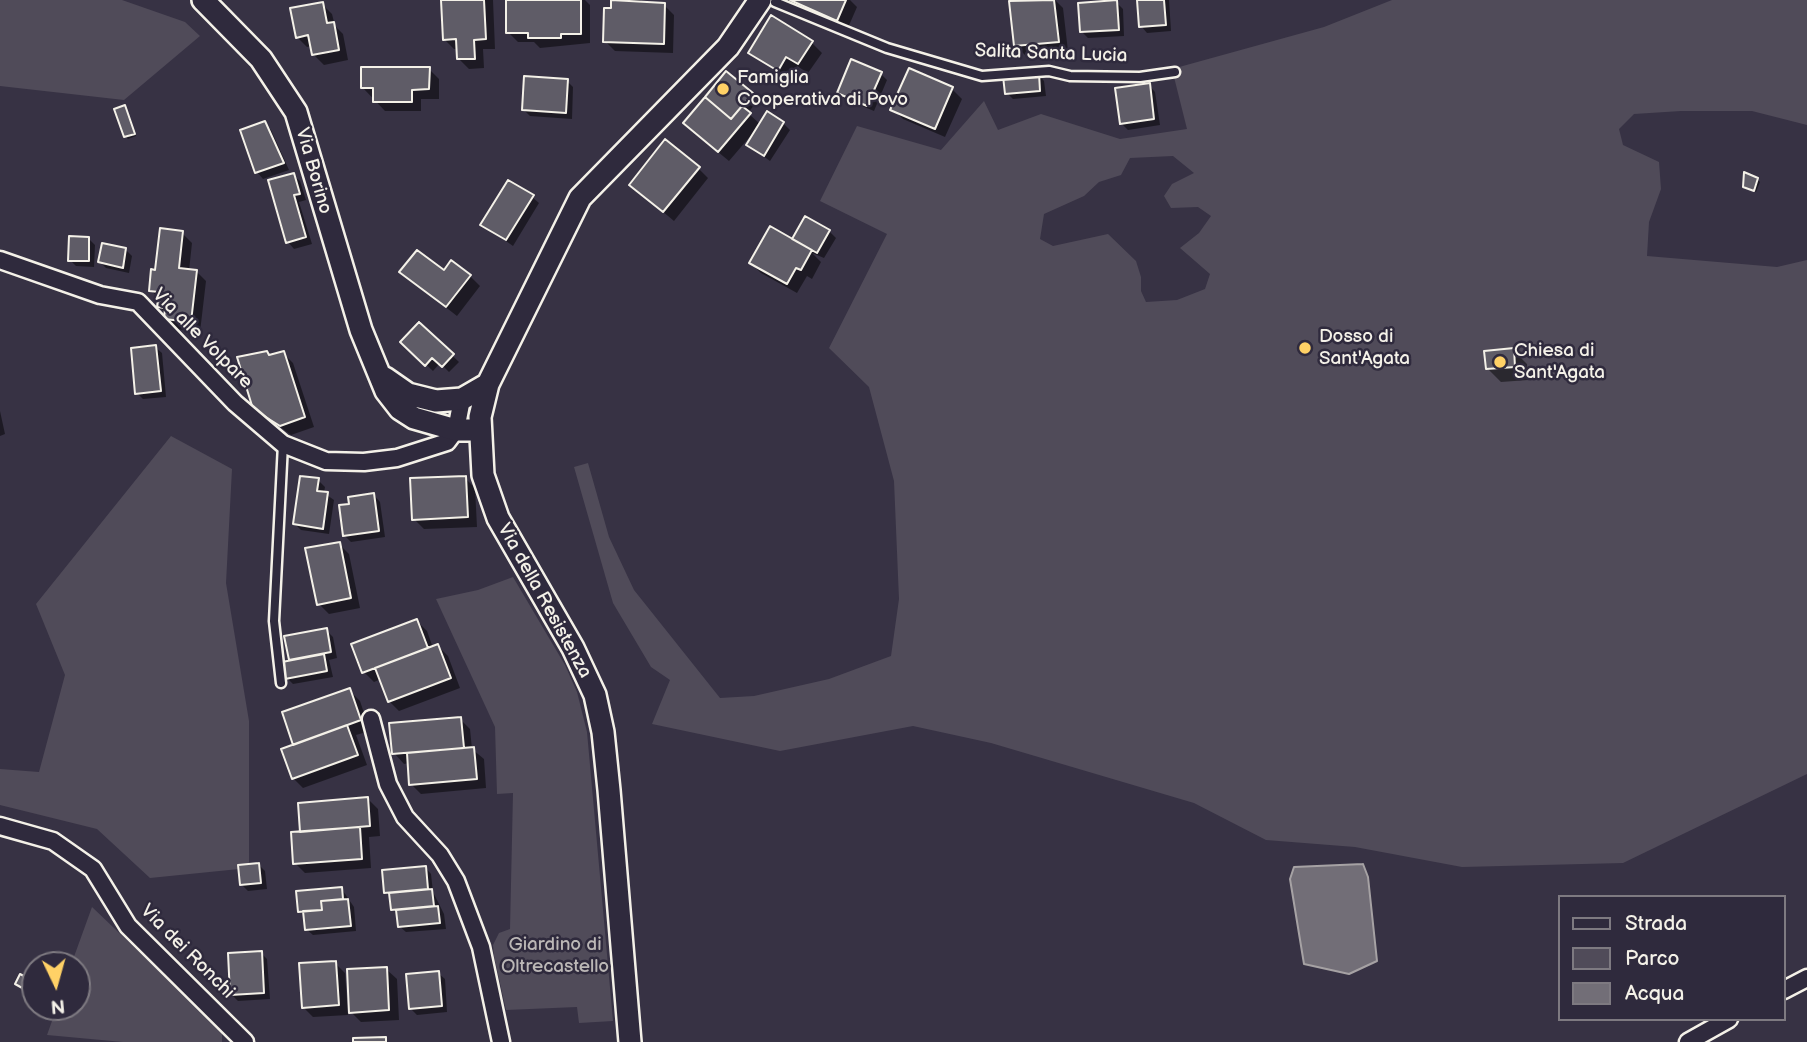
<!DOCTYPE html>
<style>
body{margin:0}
#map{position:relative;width:1807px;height:1042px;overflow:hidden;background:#373244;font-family:"Balsamiq Sans",sans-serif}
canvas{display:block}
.legend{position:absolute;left:1558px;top:895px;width:228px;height:126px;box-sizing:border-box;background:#2f2a3d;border:2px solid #7e7a81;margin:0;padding:9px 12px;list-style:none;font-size:21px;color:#f4f1e8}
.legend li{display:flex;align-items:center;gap:14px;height:35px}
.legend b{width:35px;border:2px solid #7e7a81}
.north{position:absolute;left:21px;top:951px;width:70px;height:70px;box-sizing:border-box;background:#2f2a3d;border:2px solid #7e7a81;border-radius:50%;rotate:175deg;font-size:19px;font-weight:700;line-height:28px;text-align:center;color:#f4f1e8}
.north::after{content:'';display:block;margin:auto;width:24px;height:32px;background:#ffd166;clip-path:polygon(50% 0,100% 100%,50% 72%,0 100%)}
</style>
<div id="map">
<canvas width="1807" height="1042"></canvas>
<ul class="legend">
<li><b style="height:9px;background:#2f2a3d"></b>Strada</li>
<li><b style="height:19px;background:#504b59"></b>Parco</li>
<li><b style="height:19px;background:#726e77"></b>Acqua</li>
</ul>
<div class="north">N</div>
</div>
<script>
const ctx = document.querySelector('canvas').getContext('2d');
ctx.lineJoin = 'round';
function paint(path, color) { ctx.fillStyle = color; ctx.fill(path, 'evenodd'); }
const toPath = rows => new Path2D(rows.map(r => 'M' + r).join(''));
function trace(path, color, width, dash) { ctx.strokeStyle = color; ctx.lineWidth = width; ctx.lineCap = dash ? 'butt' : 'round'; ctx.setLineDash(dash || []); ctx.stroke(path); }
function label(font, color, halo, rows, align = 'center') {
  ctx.font = font + ' "Balsamiq Sans",sans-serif'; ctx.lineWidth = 5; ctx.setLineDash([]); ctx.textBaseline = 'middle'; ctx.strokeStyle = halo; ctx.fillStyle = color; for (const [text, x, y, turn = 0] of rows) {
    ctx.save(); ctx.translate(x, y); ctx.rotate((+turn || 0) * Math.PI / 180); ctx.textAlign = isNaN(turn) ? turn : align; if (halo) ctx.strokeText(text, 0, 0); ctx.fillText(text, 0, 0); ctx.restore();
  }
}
const green = toPath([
 [0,0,122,0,185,22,200,36,124,100,0,86],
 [1392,0,1807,0,1807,125,1752,111,1681,111,1634,114,1619,129,1623,145,1659,162,1661,189,1649,222,1647,256,1777,267,1807,260,1807,774,1623,863,1462,867,1355,847,1266,840,1194,803,991,743,913,726,780,751,652,724,670,680,651,667,613,603,574,467,588,463,609,537,634,590,720,698,754,696,829,679,891,656,899,599,894,481,869,387,829,348,887,234,820,201,857,126,941,150,984,101,998,130,1041,114,1120,139,1187,129,1172,69,1324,27],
 [1173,156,1194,173,1172,184,1164,196,1171,208,1198,207,1211,216,1199,233,1180,248,1210,274,1205,289,1177,300,1146,302,1141,291,1141,277,1136,261,1108,234,1053,246,1040,239,1044,214,1084,196,1099,182,1121,175,1130,158],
 [171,436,232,469,226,583,249,721,249,868,150,878,97,829,0,805,0,769,39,772,65,675,36,604],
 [513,577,565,665,577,692,587,732,613,1021,579,1023,577,1007,506,1010,494,956,493,945,499,933,510,929,513,793,497,794,495,727,436,599,478,590],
 [92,907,222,1031,222,1042,123,1042,47,1035,57,1007,77,1007,77,965,71,965]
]);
const water = toPath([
 [1363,864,1368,877,1377,961,1349,974,1304,964,1290,879,1294,867,1363,864]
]);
const shadow = toPath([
 [442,0,493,0,495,49,483,49,484,68,469,69,459,59,459,49,454,49,444,39],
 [507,0,585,0,590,5,590,43,540,48,534,42,518,42,508,32],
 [613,0,640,0,644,4,664,5,674,15,673,53,615,51,605,41],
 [786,0,850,0,857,7,847,30],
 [1034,0,1055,0,1063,8,1068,51,1026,56,1016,46,1011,3],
 [1139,0,1169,0,1171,31,1147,33,1141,26],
 [1116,2,1123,9,1124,36,1088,38,1081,31],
 [322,4,332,14,335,26,343,34,348,60,324,65,314,55,312,46,307,47,297,37],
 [812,43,822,53,808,73,797,66,788,80,750,52],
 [429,69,439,79,439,99,421,99,421,111,385,111,363,88],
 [881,74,887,80,874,111,845,99,839,93],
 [1038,74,1044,81,1046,96,1013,99,1007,93],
 [567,81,573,87,572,119,530,116,523,109],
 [1149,85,1155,92,1160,125,1128,130,1121,123],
 [952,89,962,99,945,137,903,119,893,109],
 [752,94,758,100,748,113,761,125,783,123,790,130,770,161,748,145,753,133,729,161,695,133],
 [125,107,136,136,128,139,125,136],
 [265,123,271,130,289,170,263,179,257,172],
 [698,168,708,178,674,221,631,185],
 [293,175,300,181,306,200,299,202,312,244,294,249,288,242],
 [1757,179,1760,182,1756,192,1745,186],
 [532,197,539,203,513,246,482,224],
 [829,231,836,238,824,258,812,253,821,262,812,279,807,276,797,293,761,273,751,263,792,241],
 [182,233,192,243,189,271,196,271,206,281,200,332,176,329,165,319,166,314,159,306,159,299,151,290,157,272],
 [89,239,95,245,94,267,76,266,70,260],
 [126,250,132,256,129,273,106,268,100,262],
 [444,273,470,276,480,286,457,316,412,281],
 [419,324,459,362,449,372,440,363,433,371,402,342],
 [155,347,162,353,166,397,143,399,137,393],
 [1513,350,1527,364,1528,380,1501,382,1488,369],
 [283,353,293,363,314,427,291,435,255,408,239,358],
 [0,411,5,434,0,436],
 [465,478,475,488,477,527,424,529,414,519],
 [318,480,325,487,324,493,334,500,329,534,301,530,295,524],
 [374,495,380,502,385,537,351,542,344,535],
 [339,544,349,554,360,608,329,614,319,604],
 [417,621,427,631,433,648,438,646,448,656,460,688,399,711,389,701,381,679,374,682,364,672],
 [326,630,333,637,337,658,329,660,333,677,293,684,287,678,291,662,286,637],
 [349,690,360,701,370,731,356,735,367,765,303,788,293,778,295,746],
 [460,719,470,729,472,749,484,759,486,788,421,794,411,784,409,763,404,764,394,753],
 [368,799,378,809,380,836,369,837,371,868,305,873,295,863,302,833],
 [259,865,265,871,267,889,248,891,241,884],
 [425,867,431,874,433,892,444,914,446,929,406,932,399,926,399,915,392,909,391,898,386,892],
 [341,888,354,907,356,931,313,935,306,929,305,916,300,911],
 [261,953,267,959,270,999,238,1001,232,995],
 [335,963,345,973,348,1015,313,1017,303,1007],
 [386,969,397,979,399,1020,361,1022,351,1012],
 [438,973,445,979,447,1012,417,1015,411,1009]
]);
const building = toPath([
 [441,0,484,0,486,39,474,40,475,59,457,59,456,39,443,40,441,0],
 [506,0,581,0,581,34,561,34,561,38,528,38,528,33,506,33,506,0],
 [611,0,665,3,664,44,603,42,604,8,611,8,611,0],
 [790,0,846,0,837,21,790,0],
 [1054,0,1059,42,1014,46,1009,1,1054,0],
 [1117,0,1119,30,1080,32,1078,3,1117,0],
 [1137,0,1164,0,1166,25,1139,27,1137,0],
 [323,2,327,23,334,22,339,50,312,55,308,35,296,38,290,8,323,2],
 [771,15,813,41,798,64,786,57,778,71,748,53,771,15],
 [851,59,882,72,867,106,837,93,851,59],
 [361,67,430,67,429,89,412,90,412,102,373,102,373,88,361,88,361,67],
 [909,68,953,87,935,129,890,110,909,68],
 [726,71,753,93,731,119,705,97,726,71],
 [1039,73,1040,91,1005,94,1003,76,1039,73],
 [524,76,568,79,566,113,522,110,524,76],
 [1150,83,1154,119,1120,124,1115,88,1150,83],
 [705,97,731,119,742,106,751,113,718,152,683,123,705,97],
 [125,105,135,134,124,137,114,109,125,105],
 [767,111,784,122,764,156,746,145,767,111],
 [265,121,284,163,255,173,240,130,265,121],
 [665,139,700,167,663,212,629,185,665,139],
 [1744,172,1758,178,1754,191,1743,187,1744,172],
 [294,173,300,194,294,195,306,237,286,243,268,180,294,173],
 [508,180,534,195,506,240,480,225,508,180],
 [805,216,830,230,817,253,792,239,805,216],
 [770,226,812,250,801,270,796,268,787,284,749,263,770,226],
 [160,228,183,231,179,268,197,270,191,322,164,319,165,308,157,307,159,292,149,291,151,269,155,270,160,228],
 [69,236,89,237,89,261,68,261,69,236],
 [102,243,126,248,123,268,98,262,102,243],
 [417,250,444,270,451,260,471,275,446,307,399,272,417,250],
 [419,322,454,354,442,367,432,358,425,366,400,342,419,322],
 [156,345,161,391,135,394,131,348,156,345],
 [1514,348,1515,367,1486,369,1484,351,1514,348],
 [267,351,269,355,284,351,305,417,280,426,253,409,237,357,267,351],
 [300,476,319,478,317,491,328,492,323,529,293,524,300,476],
 [466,476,468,517,412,520,410,478,466,476],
 [374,493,379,531,343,536,339,505,349,504,348,497,374,493],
 [340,542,351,598,317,605,305,548,340,542],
 [417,619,428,648,362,673,351,644,417,619],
 [327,628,331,652,289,660,284,636,327,628],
 [438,644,451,678,388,702,375,668,438,644],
 [324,654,327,671,285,679,282,662,324,654],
 [350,688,361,720,293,745,282,712,350,688],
 [461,717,464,748,392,754,389,723,461,717],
 [347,725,358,755,292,779,281,749,347,725],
 [474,747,477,779,409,785,407,753,474,747],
 [368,797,370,826,300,832,298,803,368,797],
 [360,827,362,859,293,864,291,832,360,827],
 [259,863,261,883,240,885,238,865,259,863],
 [426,866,428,889,384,893,382,870,426,866],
 [342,887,343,899,321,901,322,910,298,912,296,891,342,887],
 [432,889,434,906,391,910,389,893,432,889],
 [348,899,351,926,305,930,303,911,322,910,321,901,348,899],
 [438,906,440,923,398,927,396,910,438,906],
 [262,951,264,993,230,995,228,953,262,951],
 [336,961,339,1005,302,1008,299,963,336,961],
 [387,967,389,1010,349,1013,347,969,387,967],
 [439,971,442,1006,409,1009,406,974,439,971],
 [20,974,35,982,35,995,15,984,20,974],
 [386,1037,386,1042,353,1042,353,1038,386,1037]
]);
const lane = toPath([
 [775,2,887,48,982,76,1049,71,1070,76,1140,77,1175,72],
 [281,683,274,621,283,444]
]);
const street = toPath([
 [0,260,100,295,138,302,235,403,283,444,326,461,364,462,397,458,447,442,456,430,462,399],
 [371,719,388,784,405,817,440,855,456,881,481,947,501,1042],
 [0,826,53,841,93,869,128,926,245,1042],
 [1784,990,1807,978],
 [1688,1042,1729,1019]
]);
const secondary = toPath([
 [203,0,261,59,296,112,361,330,386,391,400,409,414,418,456,430,479,430],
 [385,378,408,394,436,401,462,399,488,384],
 [630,1042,609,790,603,732,595,695,573,648,498,518,483,475,480,417,488,384,580,198,728,47,760,0]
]);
const markers = [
 [723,89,7,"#ffd166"],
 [1305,348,7,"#ffd166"],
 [1500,362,7,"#ffd166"]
];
const streetNames = [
 ["Salita Santa Lucia",1051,54,2],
 ["Via Borino",313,171,74],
 ["Via alle Volpare",202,339,45],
 ["Via della Resistenza",544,601,61],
 ["Via dei Ronchi",187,952,45]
];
const poiNames = [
 ["Famiglia",737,78],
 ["Cooperativa di Povo",737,100],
 ["Dosso di",1319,337],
 ["Sant'Agata",1319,359],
 ["Chiesa di",1514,351],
 ["Sant'Agata",1514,373]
];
const parkNames = [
 ["Giardino di",555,945],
 ["Oltrecastello",555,967]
];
paint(green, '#504b59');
paint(water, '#726e77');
trace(water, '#a6a2a4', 2);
paint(shadow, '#0007');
paint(building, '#5f5c67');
trace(building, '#f4f1e8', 2);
trace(lane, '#f4f1e8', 13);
trace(street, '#f4f1e8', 21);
trace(secondary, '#f4f1e8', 26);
trace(lane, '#2f2a3d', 8);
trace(street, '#2f2a3d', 16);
trace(secondary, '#2f2a3d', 21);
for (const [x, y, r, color] of markers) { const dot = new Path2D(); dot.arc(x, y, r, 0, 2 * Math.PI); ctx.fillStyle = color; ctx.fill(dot); trace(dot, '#2f2a3d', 2.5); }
label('19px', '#f4f1e8', '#2f2a3d', streetNames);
label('19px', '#f4f1e8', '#2f2a3d', poiNames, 'left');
label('19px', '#bbb7b6', '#2f2a3d', parkNames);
</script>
